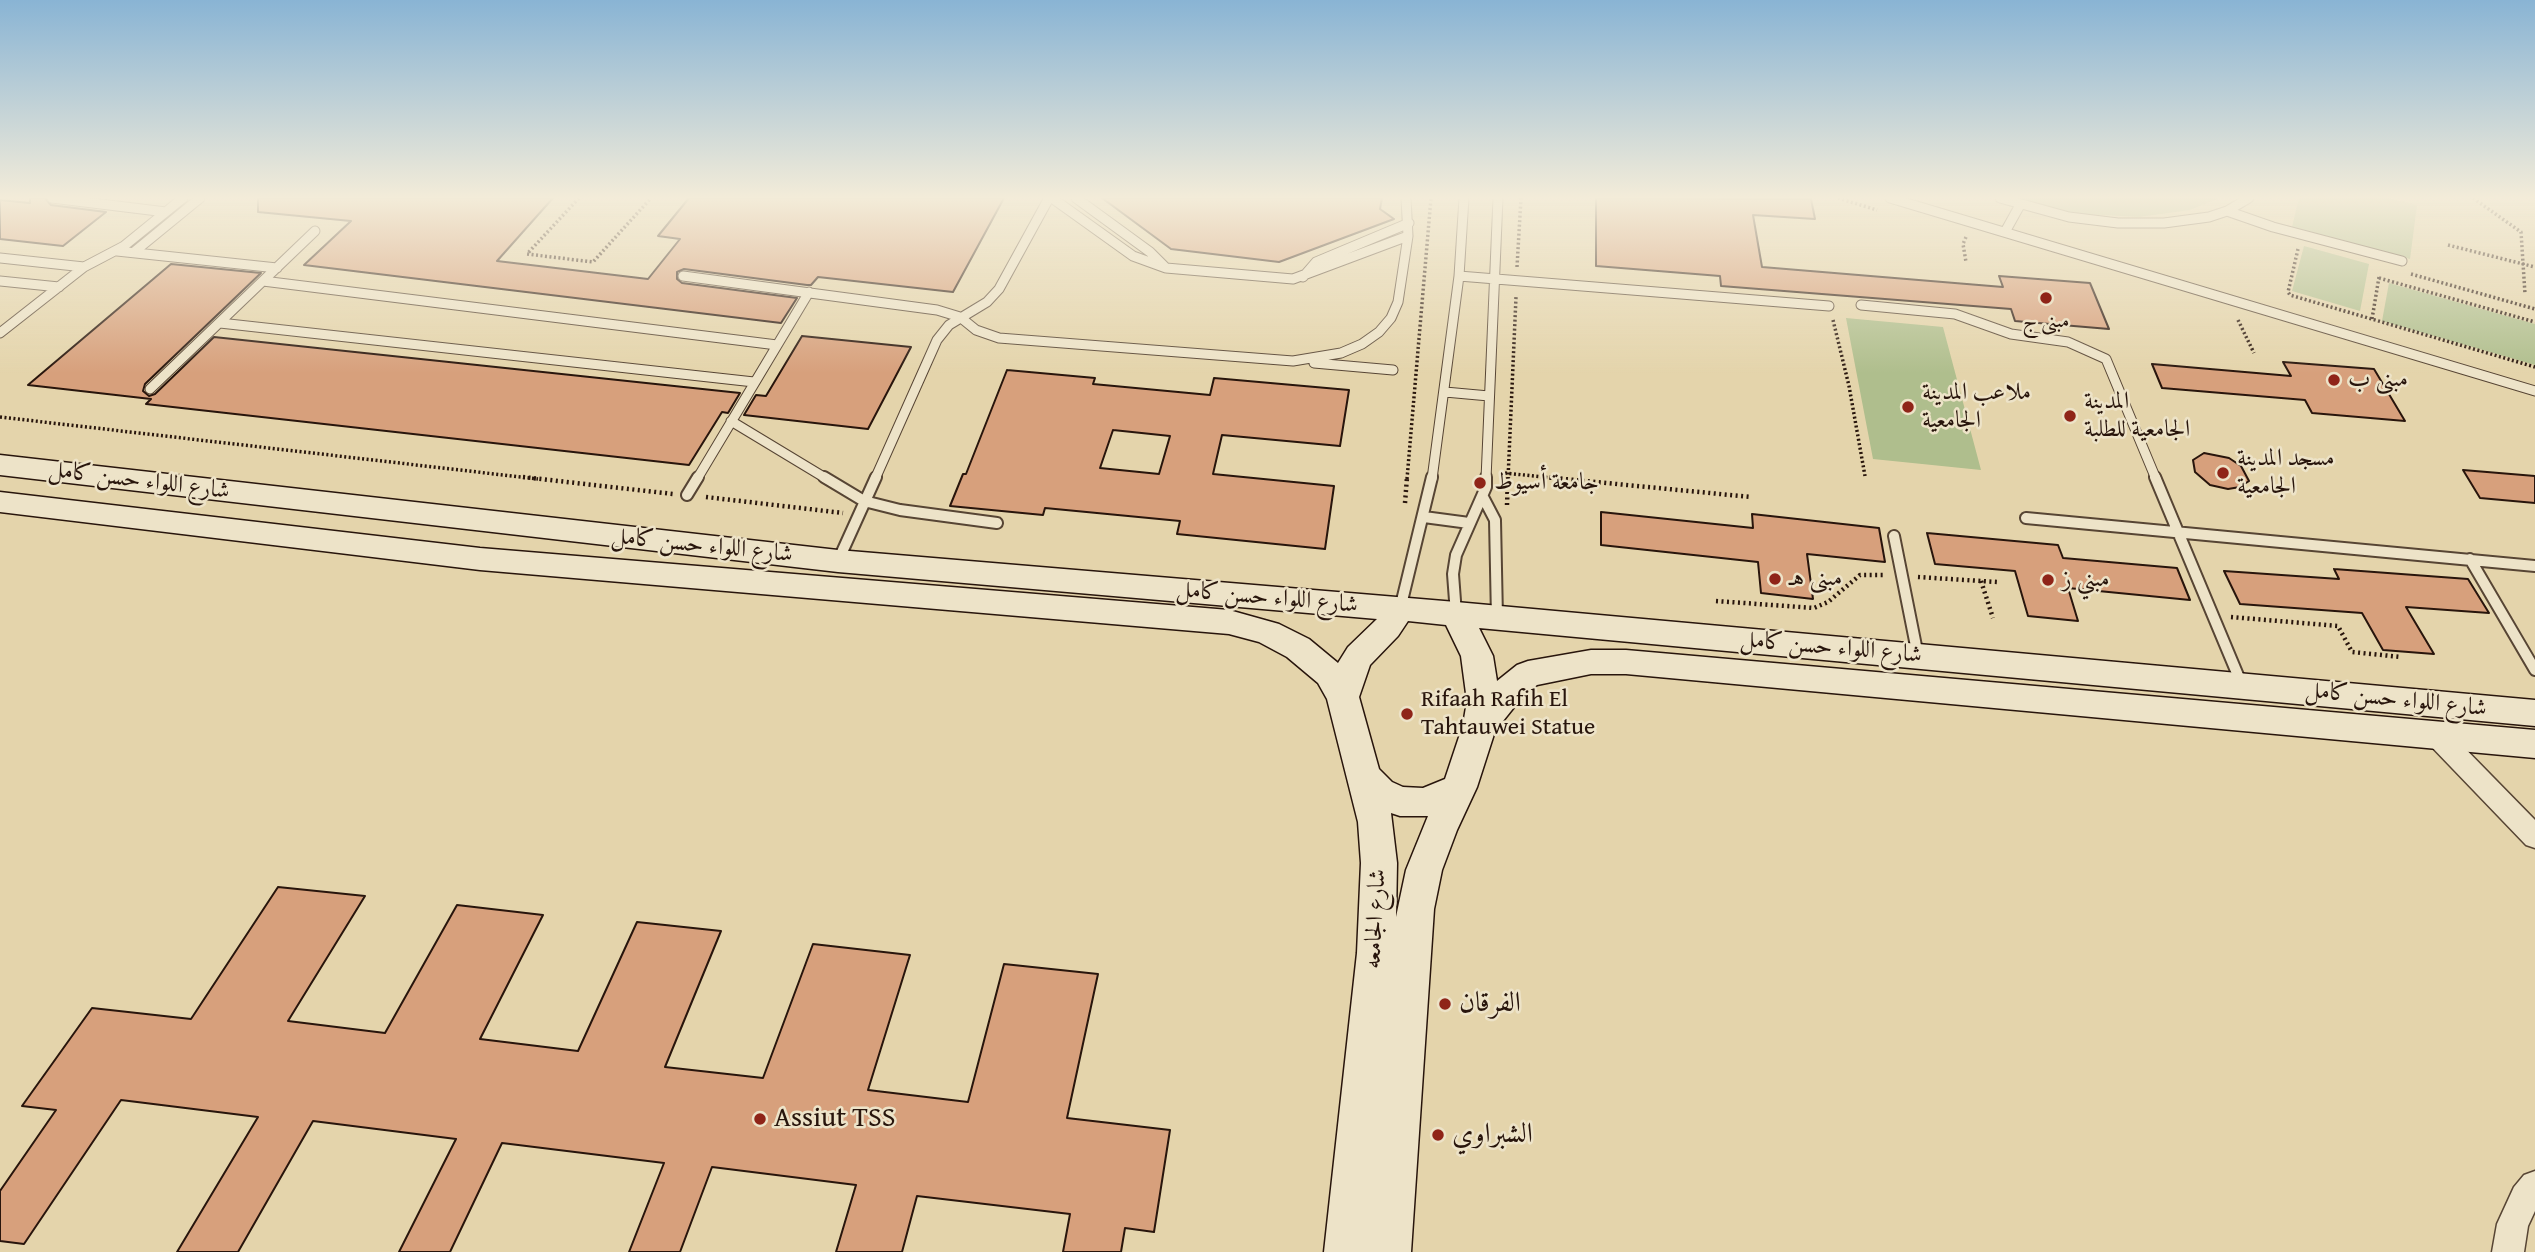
<!DOCTYPE html>
<meta charset="utf-8">
<style>
body{margin:0}
canvas{display:block;background:#e4d4ab}
</style>
<canvas width="2535" height="1252"></canvas>
<script>
const ctx = document.querySelector('canvas').getContext('2d');
ctx.lineJoin = 'round';
function paint(path, color) { ctx.fillStyle = color; ctx.fill(path, 'evenodd'); }
const toPath = rows => new Path2D(rows.map(r => 'M' + r).join(''));
function trace(path, color, width, dash) { ctx.strokeStyle = color; ctx.lineWidth = width; ctx.lineCap = dash ? 'butt' : 'round'; ctx.setLineDash(dash || []); ctx.stroke(path); }
function label(font, color, halo, rows, align = 'center') {
  ctx.font = font + ' "Gentium Book Plus",Amiri,serif'; ctx.lineWidth = 5; ctx.setLineDash([]); ctx.textBaseline = 'middle'; ctx.strokeStyle = halo; ctx.fillStyle = color; for (const [text, x, y, turn = 0] of rows) {
    ctx.save(); ctx.translate(x, y); ctx.rotate((+turn || 0) * Math.PI / 180); ctx.textAlign = isNaN(turn) ? turn : align; if (halo) ctx.strokeText(text, 0, 0); ctx.fillText(text, 0, 0); ctx.restore();
  }
}
const green = toPath([
 [2011,198,2219,198,2190,210,2139,217,2082,214,2026,204],
 [2299,198,2389,198,2417,205,2410,259,2292,227],
 [2304,246,2369,264,2360,311,2292,291],
 [2389,283,2535,324,2535,365,2382,321],
 [1846,318,1943,327,1981,470,1873,459]
]);
const building = toPath([
 [30,198,45,198,51,205,106,212,63,246,0,239,0,200,30,203,30,198],
 [258,198,553,198,497,261,648,279,680,239,658,236,689,198,1004,198,953,292,818,277,811,285,807,285,684,269,677,272,677,279,682,283,797,298,781,323,304,265,351,221,258,212,258,198],
 [1102,198,1382,198,1380,209,1394,219,1279,262,1171,249,1102,198],
 [1596,198,1811,199,1815,219,1753,215,1762,267,2003,287,1999,276,2090,283,2109,329,2015,321,2011,309,1721,286,1720,276,1596,266,1596,198],
 [171,264,261,273,145,384,143,391,149,396,155,394,214,337,740,393,728,413,722,412,689,465,146,404,151,399,28,385,171,264],
 [802,336,911,347,868,429,744,415,756,395,766,396,802,336],
 [2283,362,2374,369,2405,421,2312,413,2305,400,2162,388,2152,364,2291,376,2283,362],
 [1007,370,1095,378,1093,384,1210,395,1214,378,1349,390,1340,446,1222,435,1213,474,1334,486,1325,549,1177,534,1180,521,1045,508,1043,515,950,506,963,474,966,474,1007,370],
 [1113,430,1170,436,1159,474,1100,468,1113,430],
 [2204,453,2229,458,2241,466,2249,481,2240,487,2228,489,2210,485,2195,472,2193,460,2204,453],
 [2463,470,2535,476,2535,503,2480,498,2463,470],
 [1601,512,1753,528,1752,514,1879,528,1885,562,1807,554,1813,599,1761,593,1758,562,1601,545,1601,512],
 [1927,533,2058,545,2063,558,2177,568,2190,600,2068,588,2078,621,2028,616,2015,571,1935,564,1927,533],
 [2334,569,2468,579,2489,613,2406,607,2434,654,2383,650,2362,613,2240,604,2224,571,2339,579,2334,569],
 [278,887,365,896,288,1021,385,1033,457,905,543,915,480,1039,578,1051,637,922,721,931,665,1067,763,1078,813,944,910,955,868,1090,968,1102,1004,964,1098,974,1067,1118,1170,1130,1154,1232,1125,1228,1121,1252,1063,1252,1070,1214,917,1196,902,1252,836,1252,856,1185,712,1167,680,1252,629,1252,664,1163,502,1143,450,1252,399,1252,456,1139,313,1121,238,1252,177,1252,258,1117,121,1100,24,1244,0,1241,0,1191,56,1110,22,1106,92,1008,191,1019,278,887]
]);
const pathFar1 = toPath([
 [579,198,527,254,593,262,651,198],
 [1838,198,1877,210],
 [2473,198,2521,232,2525,294],
 [1966,237,1963,244,1966,262],
 [2448,245,2535,267],
 [2298,249,2288,292,2290,295,2535,367],
 [1517,267,1521,198],
 [2411,274,2535,309],
 [2379,278,2535,322],
 [2372,319,2379,277],
 [1833,320,1849,386,1865,476],
 [2238,320,2254,353],
 [0,417,538,479],
 [1505,473,1562,479],
 [1407,479,1431,198],
 [1508,479,1516,297]
]);
const path = toPath([
 [523,477,673,494],
 [1544,477,1751,497],
 [706,497,843,513],
 [1405,503,1407,477],
 [1507,505,1508,477],
 [1918,577,1997,582],
 [1981,581,1993,618],
 [1716,601,1814,608,1828,602,1860,575,1885,575],
 [2231,617,2338,626,2352,652,2401,657]
]);
const laneFar1 = toPath([
 [52,198,166,212],
 [1052,198,1133,256,1166,268,1293,279,1408,236],
 [1076,198,1150,252,1166,268],
 [1890,198,2535,391],
 [2000,198,2069,217,2118,223,2164,223,2209,217,2227,211,2249,198],
 [2227,211,2273,227,2402,261],
 [2005,232,2020,205],
 [117,251,277,268],
 [134,252,200,198],
 [0,258,84,267],
 [683,276,937,310,960,317,976,330,999,338,1293,361,1341,353,1362,344,1379,332,1391,318,1398,302,1408,236,1406,198],
 [1459,276,1829,306],
 [1303,277,1316,262,1409,223],
 [0,281,59,287],
 [263,281,777,345],
 [1861,305,1955,314,2011,334,2068,342,2106,359,2156,479],
 [220,323,754,382],
 [0,333,84,267,124,246,183,198],
 [1314,363,1393,370],
 [150,389,315,231],
 [1445,392,1489,396],
 [731,421,827,479],
 [697,479,809,292],
 [875,479,937,340,949,325,987,302,999,289,1049,198],
 [1432,479,1459,276,1464,198],
 [1486,479,1498,198]
]);
const lane = toPath([
 [824,477,864,501,900,510,997,523],
 [2155,477,2242,685],
 [687,495,698,477],
 [1483,497,1495,520,1497,618],
 [1424,517,1469,523],
 [2026,518,2535,566],
 [1894,536,1918,656],
 [2470,559,2535,670],
 [838,561,876,477],
 [1400,609,1432,477],
 [1456,614,1453,574,1456,555,1486,487,1486,477]
]);
const street = toPath([
 [2436,725,2445,728,2535,820,2535,848,2526,845,2427,742,2424,735,2427,728,2436,725],
 [2535,1171,2535,1211,2528,1226,2524,1252,2492,1252,2497,1224,2514,1187,2524,1175,2535,1171]
]);
const secondary = toPath([
 [0,455,838,550,1456,602,2535,700,2535,726,1479,628,1493,656,1497,681,1517,665,1528,661,1591,650,1626,650,2535,730,2535,758,1626,674,1591,674,1537,685,1523,696,1495,731,1477,787,1457,830,1442,870,1434,909,1411,1252,1324,1252,1357,953,1361,863,1358,822,1327,699,1318,683,1287,657,1259,642,1229,634,480,570,0,512,0,492,480,548,1229,610,1279,624,1309,639,1338,663,1348,647,1377,619,838,572,0,475,0,455],
 [1408,621,1446,625,1461,656,1467,701,1463,725,1445,779,1423,788,1403,787,1392,782,1379,769,1359,697,1370,665,1398,636,1408,621],
 [1391,813,1400,816,1428,816,1406,870,1396,917,1397,863,1391,813]
]);
const markers = [
 [2046,298,7,"#8f2418"],
 [2334,380,7,"#8f2418"],
 [1908,407,7,"#8f2418"],
 [2070,416,7,"#8f2418"],
 [2223,473,7,"#8f2418"],
 [1480,483,7,"#8f2418"],
 [1775,579,7,"#8f2418"],
 [2048,580,7,"#8f2418"],
 [1407,714,7,"#8f2418"],
 [1445,1004,7,"#8f2418"],
 [760,1119,7,"#8f2418"],
 [1438,1135,7,"#8f2418"]
];
const farPoinames = [
 ["مبنى ج",2046,322]
];
const poiNames = [
 ["مبنى ب",2348,380],
 ["ملاعب المدينة",1922,393],
 ["الجامعية",1922,421],
 ["المدينة",2084,402],
 ["الجامعية للطلبة",2084,430],
 ["مسجد المدينة",2237,459],
 ["الجامعية",2237,487],
 ["جامعة أسيوط",1494,483],
 ["مبنى هـ",1789,579],
 ["مبني ز",2062,580],
 ["Rifaah Rafih El",1421,700],
 ["Tahtauwei Statue",1421,728]
];
const streetNames = [
 ["شارع اللواء حسن كامل",139,481,7],
 ["شارع اللواء حسن كامل",702,546,6],
 ["شارع اللواء حسن كامل",1267,598,5],
 ["شارع اللواء حسن كامل",1831,648,5],
 ["شارع اللواء حسن كامل",2396,700,6],
 ["شارع الجامعه",1376,919,-87]
];
const nearPoinames = [
 ["الفرقان",1459,1004],
 ["Assiut TSS",774,1119],
 ["الشبراوي",1452,1135]
];
paint(green, '#afbe8d');
paint(building, '#d7a07c');
trace(building, '#28150c', 2);
trace(laneFar1, '#574534', 11);
trace(lane, '#574534', 14);
trace(street, '#574534', 3);
trace(secondary, '#28150c', 3);
trace(pathFar1, '#28150c', 3.5, [2, 2.5]);
trace(path, '#28150c', 4.5, [2, 3.5]);
trace(laneFar1, '#ede3c8', 9);
trace(lane, '#ede3c8', 10);
paint(street, '#ede3c8');
paint(secondary, '#ede3c8');
const sky = ctx.createLinearGradient(0, 0, 0, 373);
sky.addColorStop(0, '#89b4d4');
sky.addColorStop(0.53, '#f3ecd9');
sky.addColorStop(1, '#f3ecd900');
ctx.fillStyle = sky;
ctx.fillRect(0, 0, 2535, 373);
for (const [x, y, r, color] of markers) { const dot = new Path2D(); dot.arc(x, y, r, 0, 2 * Math.PI); ctx.fillStyle = color; ctx.fill(dot); trace(dot, '#ede3c8', 2.5); }
label('21px', '#28150c', '#ede3c8', farPoinames);
label('24px', '#28150c', '#ede3c8', poiNames, 'left');
label('24px', '#28150c', '#ede3c8', streetNames);
label('28px', '#28150c', '#ede3c8', nearPoinames, 'left');
</script>
